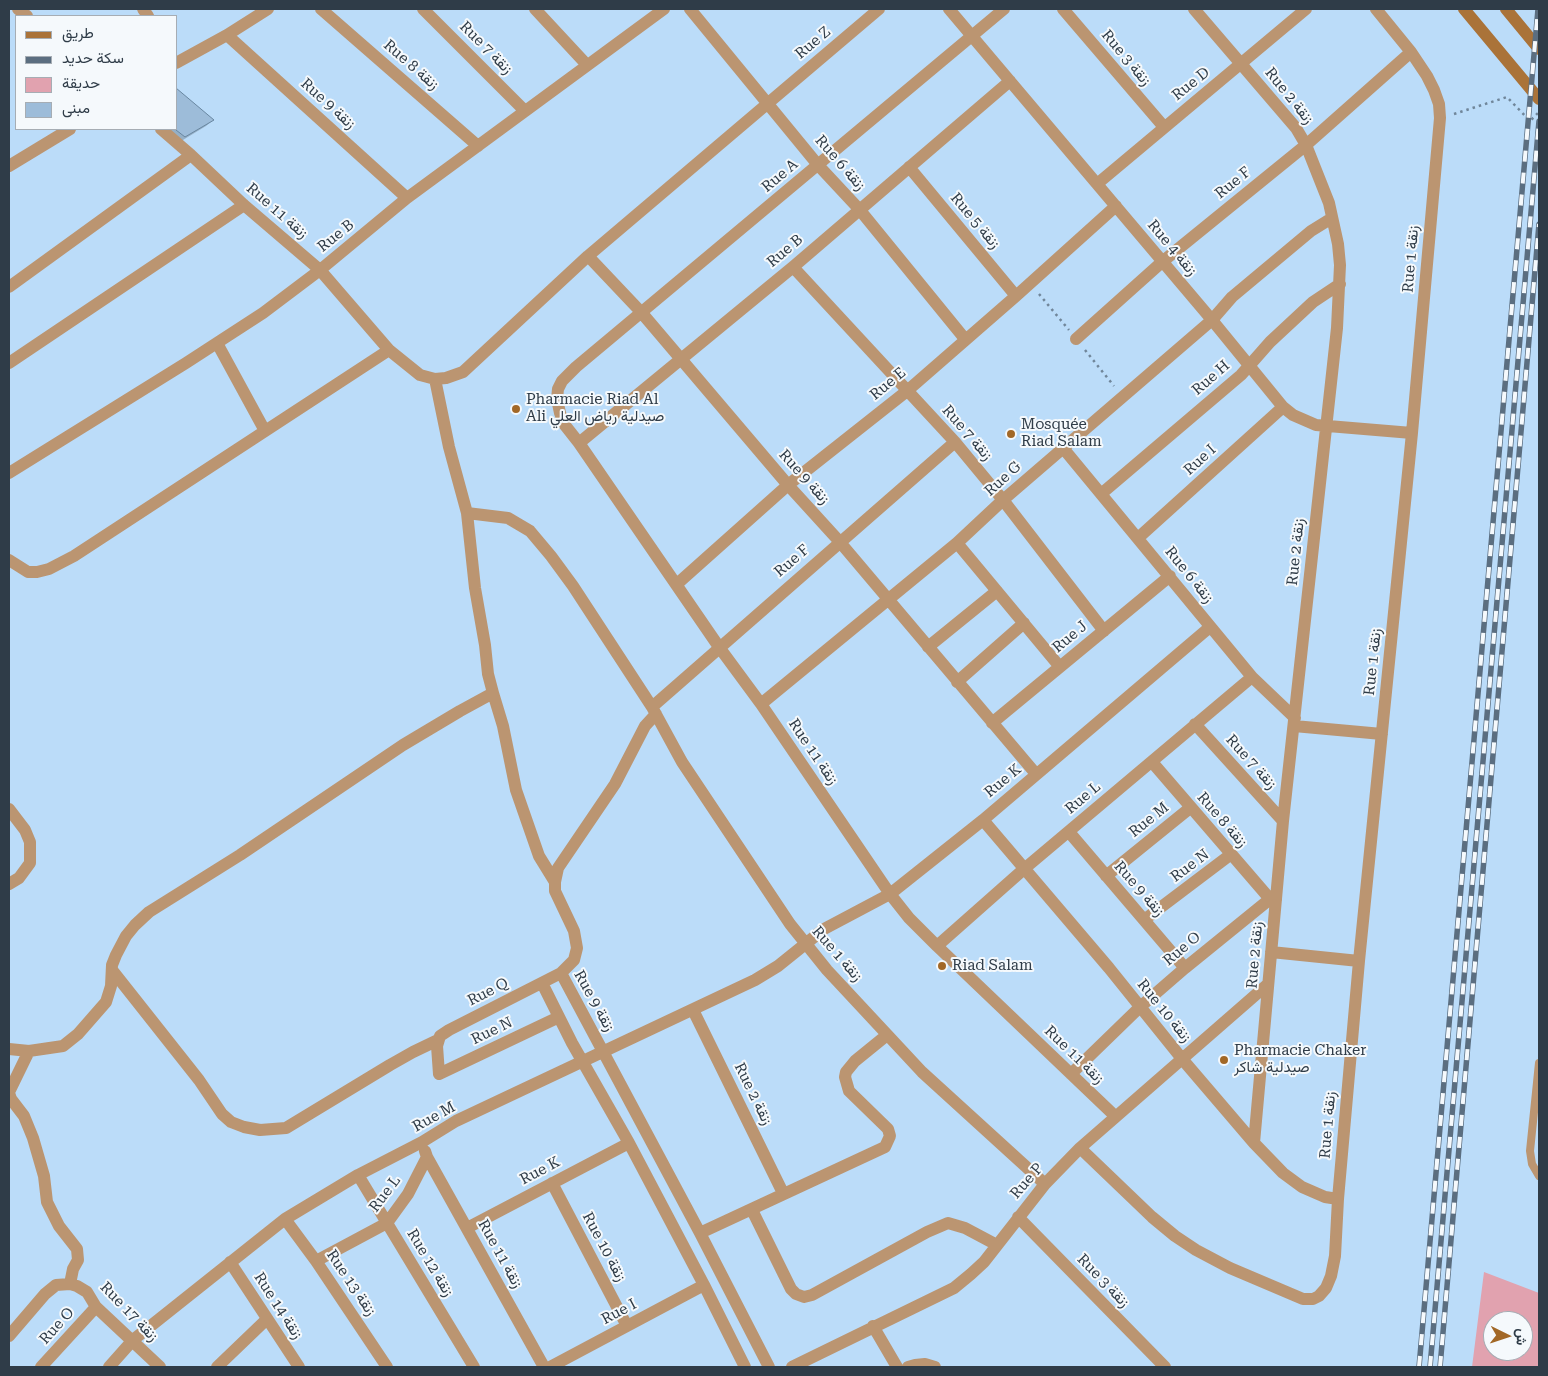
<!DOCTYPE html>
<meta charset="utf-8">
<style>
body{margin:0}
#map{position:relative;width:1548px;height:1376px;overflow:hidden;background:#bbdcf9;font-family:"Roboto Serif",Vazirmatn,serif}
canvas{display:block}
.frame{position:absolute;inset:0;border:10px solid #2f3c48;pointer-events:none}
.legend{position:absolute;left:15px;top:15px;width:162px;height:115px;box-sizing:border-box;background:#f5f9fc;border:1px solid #a6adb4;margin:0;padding:6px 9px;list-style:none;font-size:15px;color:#2f3c48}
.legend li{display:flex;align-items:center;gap:10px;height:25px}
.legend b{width:25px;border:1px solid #a6adb4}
.north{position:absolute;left:1483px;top:1311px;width:50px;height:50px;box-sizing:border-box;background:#f5f9fc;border:1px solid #a6adb4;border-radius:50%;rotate:94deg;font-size:14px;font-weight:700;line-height:20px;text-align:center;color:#2f3c48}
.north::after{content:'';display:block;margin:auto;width:18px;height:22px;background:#a26827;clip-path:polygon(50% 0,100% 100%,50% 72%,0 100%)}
</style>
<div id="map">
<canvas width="1548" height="1376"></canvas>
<div class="frame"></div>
<ul class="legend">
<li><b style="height:6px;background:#aa7339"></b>طريق</li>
<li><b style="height:6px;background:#5b6e80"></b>سكة حديد</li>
<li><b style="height:14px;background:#e1a2af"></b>حديقة</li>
<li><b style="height:14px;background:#9dbcd9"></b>مبنى</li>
</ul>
<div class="north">ش</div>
</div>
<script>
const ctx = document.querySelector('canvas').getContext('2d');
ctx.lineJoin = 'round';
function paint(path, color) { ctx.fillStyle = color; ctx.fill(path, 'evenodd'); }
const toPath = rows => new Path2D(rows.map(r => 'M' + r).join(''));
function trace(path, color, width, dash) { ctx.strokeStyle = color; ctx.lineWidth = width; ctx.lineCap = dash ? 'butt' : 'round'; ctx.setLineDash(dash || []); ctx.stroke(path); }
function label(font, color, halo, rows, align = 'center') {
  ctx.font = font + ' "Roboto Serif",Vazirmatn,serif'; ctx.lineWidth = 4; ctx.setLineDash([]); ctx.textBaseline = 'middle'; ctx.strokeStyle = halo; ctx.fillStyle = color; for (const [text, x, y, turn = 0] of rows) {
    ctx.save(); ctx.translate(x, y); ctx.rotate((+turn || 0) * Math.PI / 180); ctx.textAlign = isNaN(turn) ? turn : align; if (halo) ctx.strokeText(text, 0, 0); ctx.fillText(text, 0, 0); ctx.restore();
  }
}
const green = toPath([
 [1484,1272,1539,1293,1539,1367,1472,1367],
 [1493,1321,1523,1321,1523,1351,1493,1351]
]);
const shadow = toPath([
 [212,121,206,126,178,143,160,129,176,129]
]);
const building = toPath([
 [176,88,214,120,185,137,176,130,176,88]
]);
const path = toPath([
 [1454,114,1507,97,1530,121,1538,113],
 [1039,294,1069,330],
 [1085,350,1114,386]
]);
const service = toPath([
 [1539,1063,1530,1151,1532,1164,1539,1176]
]);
const minor = toPath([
 [18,9,27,16],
 [143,9,148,16],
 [321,9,478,146],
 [423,9,525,111],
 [535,9,587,65],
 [690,9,818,165,859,209,965,339],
 [949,9,1212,320,1283,407,1293,415,1316,425,1412,433],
 [1004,9,576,367,562,381,558,389,557,399,560,413,564,424,579,443,719,647,761,704,890,894,909,918,937,946,1115,1116],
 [1063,9,1164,127],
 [1194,9,1296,128,1306,145,1329,203,1338,244,1340,265,1337,328,1283,821,1254,1143],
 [227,35,407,198],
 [176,63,227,35,268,9],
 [161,129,191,155,244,205,320,270,389,350,420,375,435,379,446,378,463,372,588,256,879,9],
 [9,166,70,129],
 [909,167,1016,296],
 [1097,184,1306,9],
 [588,256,641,312,788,485,839,541,1036,774],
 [793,267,955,442,1003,500,1104,631],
 [9,287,191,155],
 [1076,339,1162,262,1306,145,1411,52],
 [217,343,265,431],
 [9,363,244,205],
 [579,443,793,267,1010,81],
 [1063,448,1252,677,1295,718],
 [9,473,186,363,263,313,320,270,407,198,664,9],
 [1101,494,1241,375,1270,342,1313,302,1340,284],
 [467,513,508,518,530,531,551,556,573,586,652,707,682,762,790,924,827,970,922,1072,1045,1184],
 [1138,538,1283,407],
 [957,543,1060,667],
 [9,560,28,572,37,572,49,569,74,556,389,350],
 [677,584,788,485,907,391,1016,296,1116,206],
 [928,647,997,591],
 [957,682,1024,623],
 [493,693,503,726,516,790,539,856,555,882],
 [761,704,957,543,1003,500,1212,320,1232,297,1311,231,1332,218],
 [652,707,955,442],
 [992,723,1170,576],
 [1195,724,1283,821],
 [1294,726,1382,734],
 [1152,762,1270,899],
 [9,809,25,830,30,842,30,863,19,878,9,884],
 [983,820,1109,968,1183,1060,1254,1143,1283,1173,1302,1187,1325,1197,1338,1199],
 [1069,832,1185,968],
 [1106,876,1190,808],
 [1144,920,1230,855],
 [937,946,1024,869,1252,677],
 [1271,952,1359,961],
 [112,970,199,1080,222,1114,231,1122,244,1127,260,1130,286,1128,390,1065,413,1052,438,1040],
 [561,973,700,1233,769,1367],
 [542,983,572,1043,629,1143,704,1285,745,1367],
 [693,1010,783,1193],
 [559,1017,439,1074,437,1046,440,1036,449,1030,561,973,574,960,577,948,574,931,555,891,555,882,558,868,615,784,645,726,656,714],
 [9,1049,29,1051],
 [1071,1074,1140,1007,1185,968,1270,899,1276,900],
 [9,1092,29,1051,63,1046,78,1034,106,1002,111,986,112,965,116,955,126,936,135,925,149,912,240,855,403,745,460,711,493,693,488,674,485,645,475,588,467,513,449,447,435,379],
 [9,1093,11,1099,24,1116,33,1138,44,1176,47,1202,59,1226,77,1249,78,1260,73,1269,70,1284],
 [1080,1148,1152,1217,1175,1236,1196,1250,1230,1268,1303,1299,1313,1299,1319,1296,1326,1288,1331,1276,1335,1256,1338,1199,1359,961,1412,433,1440,118,1439,104,1434,90,1427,76,1411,52,1376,9],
 [427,1157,544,1367],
 [358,1175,474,1367],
 [552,1183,627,1326],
 [752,1210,791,1289,796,1294,804,1297,812,1295,927,1232,948,1223,965,1228,997,1245],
 [1018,1217,1165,1367],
 [285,1219,316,1261,387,1367],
 [467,1228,629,1143],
 [700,1233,885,1147,890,1136,888,1129,849,1091,845,1077,846,1072,855,1061,887,1035],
 [316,1261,387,1223,408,1194,427,1157,425,1151],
 [230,1262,299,1367],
 [873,1326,897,1367],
 [9,1336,45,1294,56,1285,70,1284,77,1286,87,1292,96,1307,160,1367],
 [41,1367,96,1307],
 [109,1367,133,1340,285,1219,358,1175,422,1142,456,1121,755,980,778,966,824,929,890,894,983,820,1210,627],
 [217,1367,267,1319],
 [550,1367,704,1285],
 [792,1367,954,1288,971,1274,984,1262,1045,1184,1080,1148,1268,984],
 [908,1367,915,1365,925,1364,935,1367]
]);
const secondary = toPath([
 [1464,9,1539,99],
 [1506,9,1539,49]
]);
const rail = toPath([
 [1419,1367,1538,9],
 [1430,1367,1539,121],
 [1440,1367,1539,224]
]);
const markers = [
 [516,409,5,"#a26827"],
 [1011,434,5,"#a26827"],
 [942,966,5,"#a26827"],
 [1224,1060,5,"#a26827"]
];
const streetNames = [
 ["Rue Z",813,43,-40],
 ["Rue 7 زنقة",486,48,45],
 ["Rue 3 زنقة",1126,58,50],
 ["Rue 8 زنقة",411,65,41],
 ["Rue D",1191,84,-39],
 ["Rue 2 زنقة",1289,96,51],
 ["Rue 9 زنقة",328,104,42],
 ["Rue 6 زنقة",840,163,49],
 ["Rue A",780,176,-40],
 ["Rue F",1233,183,-39],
 ["Rue 11 زنقة",277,211,41],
 ["Rue 5 زنقة",975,221,50],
 ["Rue B",336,236,-39],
 ["Rue 4 زنقة",1172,248,50],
 ["Rue B",785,251,-40],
 ["Rue 1 زنقة",1411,259,-85],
 ["Rue H",1211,378,-41],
 ["Rue E",888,384,-40],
 ["Rue 7 زنقة",967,433,49],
 ["Rue I",1200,460,-42],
 ["Rue 9 زنقة",804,477,48],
 ["Rue G",1003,479,-42],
 ["Rue 2 زنقة",1296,552,-84],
 ["Rue F",792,561,-41],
 ["Rue 6 زنقة",1189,575,51],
 ["Rue J",1070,637,-40],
 ["Rue 1 زنقة",1373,662,-84],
 ["Rue 11 زنقة",813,752,56],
 ["Rue 7 زنقة",1251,762,48],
 ["Rue K",1003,781,-40],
 ["Rue L",1083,798,-40],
 ["Rue M",1149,820,-39],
 ["Rue 8 زنقة",1222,820,49],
 ["Rue N",1190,866,-37],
 ["Rue 9 زنقة",1139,889,49],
 ["Rue O",1182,949,-40],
 ["Rue 1 زنقة",837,954,49],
 ["Rue 2 زنقة",1255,955,-85],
 ["Rue Q",488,992,-27],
 ["Rue 9 زنقة",594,1001,61],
 ["Rue 10 زنقة",1164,1011,51],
 ["Rue N",492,1031,-26],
 ["Rue 11 زنقة",1074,1055,44],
 ["Rue 2 زنقة",753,1094,64],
 ["Rue M",434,1117,-29],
 ["Rue 1 زنقة",1328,1125,-85],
 ["Rue K",540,1171,-28],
 ["Rue P",1027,1181,-49],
 ["Rue L",385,1194,-53],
 ["Rue 10 زنقة",604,1247,62],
 ["Rue 11 زنقة",500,1254,61],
 ["Rue 12 زنقة",430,1263,59],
 ["Rue 3 زنقة",1103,1281,46],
 ["Rue 13 زنقة",351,1283,56],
 ["Rue 14 زنقة",278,1306,57],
 ["Rue 17 زنقة",129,1312,46],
 ["Rue I",619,1312,-28],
 ["Rue O",57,1326,-48]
];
const poiNames = [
 ["Pharmacie Riad Al",526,400],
 ["Ali صيدلية رياض العلي",526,417],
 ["Mosquée",1021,425],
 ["Riad Salam",1021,442],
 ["Riad Salam",952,966],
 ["Pharmacie Chaker",1234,1051],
 ["صيدلية شاكر",1234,1068]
];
paint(green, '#e1a2af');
paint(shadow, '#0003');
paint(building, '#9dbcd9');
trace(building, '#6886a0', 1);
trace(path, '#70869a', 2.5, [2.5, 4]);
trace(service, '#bb9571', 8);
trace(minor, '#bb9571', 12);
trace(secondary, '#aa7339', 12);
trace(rail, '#5b6e80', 5.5);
trace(rail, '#f5f9fc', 4, [11]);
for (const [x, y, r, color] of markers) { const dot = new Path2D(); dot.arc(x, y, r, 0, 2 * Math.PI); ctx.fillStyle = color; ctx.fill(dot); trace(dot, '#f5f9fc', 2); }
label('15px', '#2f3c48', '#f5f9fc', streetNames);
label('15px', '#2f3c48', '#f5f9fc', poiNames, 'left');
</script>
